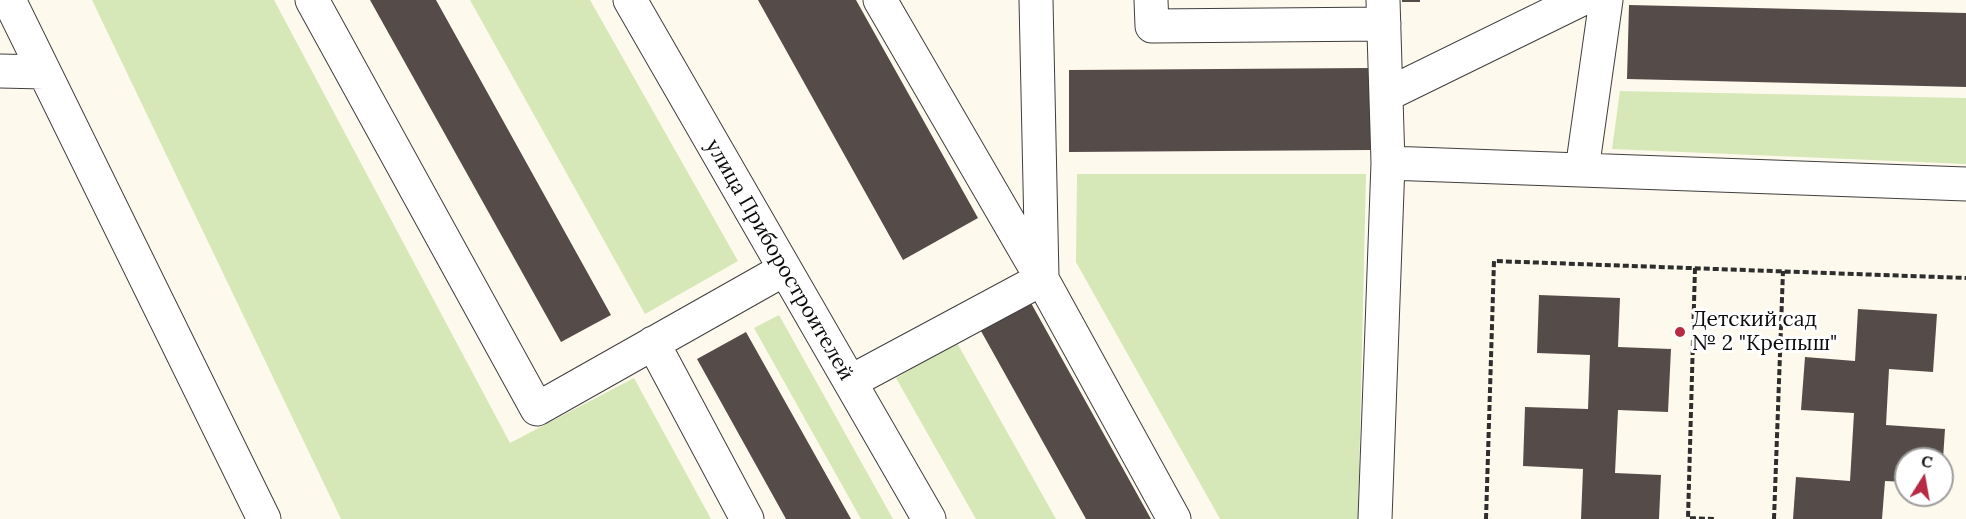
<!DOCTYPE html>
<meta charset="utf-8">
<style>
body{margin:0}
#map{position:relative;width:1966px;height:519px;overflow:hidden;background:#fef9ed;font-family:Lora,serif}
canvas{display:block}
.north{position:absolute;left:1894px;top:447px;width:60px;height:60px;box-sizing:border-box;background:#fff;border:2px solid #9e9e9e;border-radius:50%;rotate:11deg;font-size:16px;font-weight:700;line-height:24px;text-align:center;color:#0c0c0c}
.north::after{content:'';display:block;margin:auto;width:21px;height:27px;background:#b62b41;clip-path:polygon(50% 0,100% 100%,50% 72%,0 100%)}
</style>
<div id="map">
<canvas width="1966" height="519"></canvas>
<div class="north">С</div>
</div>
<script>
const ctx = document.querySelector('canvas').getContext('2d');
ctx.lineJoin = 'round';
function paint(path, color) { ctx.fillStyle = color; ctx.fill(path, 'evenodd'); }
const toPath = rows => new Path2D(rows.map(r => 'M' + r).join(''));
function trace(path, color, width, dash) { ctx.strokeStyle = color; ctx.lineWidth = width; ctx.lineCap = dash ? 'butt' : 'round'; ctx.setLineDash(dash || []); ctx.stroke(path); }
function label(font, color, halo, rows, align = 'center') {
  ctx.font = font + ' Lora,serif'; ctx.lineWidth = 6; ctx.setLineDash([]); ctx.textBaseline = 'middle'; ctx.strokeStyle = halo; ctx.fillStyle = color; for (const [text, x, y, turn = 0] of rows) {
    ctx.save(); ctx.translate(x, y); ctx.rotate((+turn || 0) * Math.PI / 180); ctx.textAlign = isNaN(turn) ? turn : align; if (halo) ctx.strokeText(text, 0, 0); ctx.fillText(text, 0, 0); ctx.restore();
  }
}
const green = toPath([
 [92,0,274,0,510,443,634,378,711,519,341,519],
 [470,0,590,0,738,261,645,314],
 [1620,91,1966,98,1966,164,1612,149],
 [1077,174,1366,174,1358,519,1220,519,1076,262],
 [779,315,893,519,861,519,754,328],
 [957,343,1056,519,976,519,896,378]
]);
const building = toPath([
 [370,0,436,0,611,315,561,342],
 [758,0,856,0,978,218,903,260],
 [1402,0,1420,0,1420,2,1402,2],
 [1629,5,1966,13,1966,87,1627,79],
 [1370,68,1370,150,1069,152,1069,70],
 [1539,295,1620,298,1618,347,1671,349,1668,412,1618,410,1615,473,1661,475,1659,519,1581,519,1583,469,1523,466,1525,407,1588,409,1590,355,1537,353],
 [1031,303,1151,519,1086,519,981,331],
 [1858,309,1937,314,1933,372,1889,369,1886,425,1945,429,1943,459,1906,459,1906,482,1885,481,1882,519,1793,519,1796,477,1850,481,1854,413,1801,410,1805,357,1855,361],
 [746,332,851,519,786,519,697,359]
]);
const path = toPath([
 [1695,268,1688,518,1715,519],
 [1486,519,1494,261,1966,278],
 [1774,519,1783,271]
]);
const minor = toPath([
 [9,0,264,519],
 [312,0,537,409,785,269],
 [630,0,929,519],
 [880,0,1042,279,1174,519],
 [1036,0,1042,277],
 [1151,0,1152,26,1384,24],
 [0,71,44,72],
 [1386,95,1580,0],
 [1388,163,1966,184],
 [1582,170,1606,0],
 [653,343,747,519],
 [850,382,1042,279],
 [1375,519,1388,163,1383,0]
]);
const markers = [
 [1680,332,6,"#b62b41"]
];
const streetNames = [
 ["улица Приборостроителей",779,260,60]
];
const poiNames = [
 ["Детский сад",1692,320],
 ["№ 2 \"Крепыш\"",1692,344]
];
paint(green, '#d6e7b8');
paint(building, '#554c49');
trace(minor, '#3f3f3f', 35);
trace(path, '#2e2e2e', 4, [6, 3]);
trace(minor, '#fff', 33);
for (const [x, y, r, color] of markers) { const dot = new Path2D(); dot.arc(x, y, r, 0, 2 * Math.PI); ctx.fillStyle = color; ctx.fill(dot); trace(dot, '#fff', 2); }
label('21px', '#0c0c0c', '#fff', streetNames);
label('21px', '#0c0c0c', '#fff', poiNames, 'left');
</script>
